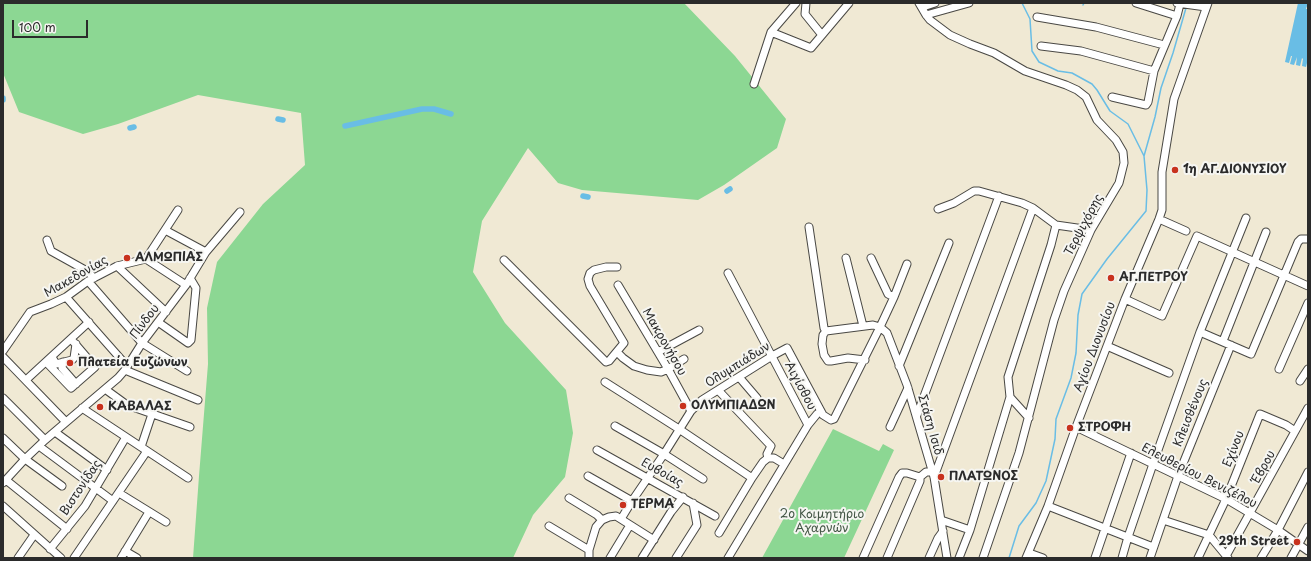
<!DOCTYPE html>
<meta charset="utf-8">
<style>
body{margin:0}
#map{position:relative;width:1311px;height:561px;overflow:hidden;background:#f0e9d4;font-family:"Playpen Sans",sans-serif}
canvas{display:block}
.frame{position:absolute;inset:0;border:4px solid #2b2b2b;pointer-events:none}
.scale{position:absolute;left:12px;top:20px;width:76px;height:18px;box-sizing:border-box;border:2px solid #2b2b2b;border-top:0;padding-left:5px;font-size:12px;line-height:14px;white-space:nowrap;color:#2b2b2b;-webkit-text-stroke:3px #f6f6f2;paint-order:stroke}
</style>
<div id="map">
<canvas width="1311" height="561"></canvas>
<div class="frame"></div>
<div class="scale">100 m</div>
</div>
<script>
const ctx = document.querySelector('canvas').getContext('2d');
ctx.lineJoin = 'round';
function paint(path, color) { ctx.fillStyle = color; ctx.fill(path, 'evenodd'); }
const toPath = rows => new Path2D(rows.map(r => 'M' + r).join(''));
function trace(path, color, width, dash) { ctx.strokeStyle = color; ctx.lineWidth = width; ctx.lineCap = dash ? 'butt' : 'round'; ctx.setLineDash(dash || []); ctx.stroke(path); }
function label(font, color, halo, rows, align = 'center') {
  ctx.font = font + ' "Playpen Sans",sans-serif'; ctx.lineWidth = 4; ctx.setLineDash([]); ctx.textBaseline = 'middle'; ctx.strokeStyle = halo; ctx.fillStyle = color; for (const [text, x, y, turn = 0] of rows) {
    ctx.save(); ctx.translate(x, y); ctx.rotate((+turn || 0) * Math.PI / 180); ctx.textAlign = isNaN(turn) ? turn : align; if (halo) ctx.strokeText(text, 0, 0); ctx.fillText(text, 0, 0); ctx.restore();
  }
}
const green = toPath([
 [3,3,684,3,735,56,786,119,777,148,724,185,698,200,582,190,558,183,528,148,482,221,473,272,505,323,566,390,573,433,565,477,533,515,513,558,193,558,199,476,208,364,207,308,217,262,263,204,305,165,301,113,198,95,118,124,83,134,19,112,3,73],
 [833,429,879,451,883,444,894,450,844,558,762,558]
]);
const water = toPath([
 [1298,3,1308,3,1306,9,1308,9,1308,59,1306,67,1302,66,1303,59,1302,58,1300,66,1296,65,1297,57,1294,65,1290,64,1292,56,1291,56,1289,63,1285,62]
]);
const stream = toPath([
 [1022,3,1030,19,1032,51,1039,62,1058,71,1072,73,1092,84,1097,90,1110,111,1128,124,1144,156],
 [1083,5,1084,3],
 [1009,558,1019,526,1036,503,1046,481,1055,439,1056,419,1071,378,1076,353,1078,315,1082,294,1107,259,1146,211,1147,190,1144,156,1155,117,1161,88,1173,53,1186,8]
]);
const canal = toPath([
 [3,98,3,100],
 [278,119,283,120],
 [345,126,422,109,434,109,451,114],
 [130,128,134,127],
 [727,191,730,189],
 [583,196,588,197]
]);
const minor = toPath([
 [806,3,805,14,822,35],
 [919,3,926,15,930,20,950,35,970,44,994,53,1025,71,1066,85,1077,90,1086,97,1097,120,1116,140,1123,152,1124,163,1119,183,1091,230,1064,291,1054,320,1019,453,983,558],
 [1136,3,1177,16],
 [1177,3,1206,7],
 [921,6,926,6,935,3],
 [926,15,969,3],
 [1037,17,1096,27,1164,45],
 [771,32,811,48,849,3],
 [1041,46,1081,51,1154,71],
 [754,84,771,32,796,3],
 [1112,97,1146,105,1148,102,1154,71,1177,16,1180,4],
 [938,209,954,203,974,191,979,191,1022,203,1033,208,1056,225,1051,245,1008,377,1010,397,1029,418],
 [1159,219,1186,231],
 [1056,225,1091,230],
 [809,227,824,328,826,331,873,325,880,327,887,333,907,385,934,477,947,558],
 [165,230,206,252],
 [47,240,51,251,87,271,94,278],
 [846,258,863,326],
 [871,258,888,294,894,297],
 [146,259,186,285],
 [504,260,606,362,609,361,624,343,590,286,588,279,590,273,594,270,606,267,617,267],
 [117,266,166,312],
 [728,273,808,425],
 [88,281,142,343,187,371],
 [618,285,668,369,691,411],
 [66,297,127,366],
 [1125,299,1162,316,1197,236,1308,286],
 [158,322,188,343,191,340,196,288,190,278],
 [826,331,823,335,822,344,824,355,828,361,831,361,848,358,865,360],
 [1200,332,1251,354,1298,242,1301,239,1308,239],
 [1223,341,1266,232],
 [1107,346,1169,373],
 [3,351,30,312,51,304,66,297,88,281,117,266,146,259,178,210],
 [617,352,623,358,634,366,647,370,661,372,668,369,684,359],
 [658,352,699,330],
 [3,357,66,422],
 [52,357,56,364,72,360,74,358,76,344],
 [46,362,71,388,95,367,71,339],
 [63,362,62,368,76,384],
 [899,366,949,243],
 [1279,369,1308,303],
 [125,370,198,400],
 [739,377,757,398],
 [26,380,89,322],
 [1300,381,1308,369],
 [605,382,679,429,752,478],
 [105,389,127,405,190,427],
 [718,390,771,446,767,454,768,458],
 [3,398,45,440],
 [82,408,188,478],
 [917,415,999,196],
 [615,426,664,454,703,479],
 [890,427,908,388],
 [1076,427,1226,499,1278,530,1308,551],
 [55,432,107,470],
 [3,438,25,459,62,486],
 [39,446,113,501],
 [141,447,152,414],
 [597,450,715,516],
 [588,476,632,501],
 [934,477,1033,208],
 [6,480,67,529],
 [3,483,25,459,45,440,118,378,125,370,142,343,186,285,206,252,240,212],
 [119,493,166,522],
 [569,498,597,515,602,520],
 [3,506,61,558],
 [1048,506,1153,547],
 [621,519,632,501,664,454,691,411,702,400,772,356,787,348,823,415,831,420,834,419,880,327,894,297,907,264],
 [941,520,970,530],
 [1163,520,1209,535,1228,558],
 [549,526,589,550],
 [719,533,752,478,763,462,768,458,774,458,784,464],
 [50,549,85,506,126,437],
 [125,551,137,558],
 [1029,553,1043,558],
 [1226,556,1308,408],
 [18,558,34,535],
 [74,558,147,451],
 [121,558,149,512],
 [589,558,589,550,596,527,602,520,609,517,616,516,654,540],
 [610,558,630,525],
 [642,558,671,512,683,497],
 [676,558,697,525,693,503],
 [728,558,808,425,817,414,821,411],
 [863,558,899,477,902,473,907,473,920,477,926,472,933,472],
 [887,558,920,481,920,477],
 [929,558,938,538,943,531],
 [959,558,970,530,1010,397],
 [1026,558,1048,506,1076,427,1125,299,1159,219,1162,210,1162,172,1174,99,1208,3],
 [1095,558,1131,453],
 [1122,558,1128,537,1153,464,1200,332,1246,218],
 [1150,558,1178,476,1231,345],
 [1198,558,1226,499,1260,414,1286,425,1295,431],
 [1261,558,1278,530,1308,472],
 [1291,558,1308,527]
]);
const markers = [
 [1175,170,4,"#c8321e"],
 [127,258,4,"#c8321e"],
 [1111,278,4,"#c8321e"],
 [70,363,4,"#c8321e"],
 [683,406,4,"#c8321e"],
 [100,407,4,"#c8321e"],
 [1070,428,4,"#c8321e"],
 [941,477,4,"#c8321e"],
 [623,505,4,"#c8321e"],
 [1297,542,4,"#c8321e"]
];
const poiNames = [
 ["1η ΑΓ.ΔΙΟΝΥΣΙΟΥ",1183,170],
 ["ΑΛΜΩΠΙΑΣ",135,258],
 ["ΑΓ.ΠΕΤΡΟΥ",1119,278],
 ["Πλατεία Ευζώνων",78,363],
 ["ΟΛΥΜΠΙΑΔΩΝ",691,406],
 ["ΚΑΒΑΛΑΣ",108,407],
 ["ΣΤΡΟΦΗ",1078,428],
 ["ΠΛΑΤΩΝΟΣ",949,477],
 ["ΤΕΡΜΑ",631,505],
 ["29th Street",1289,542,"right"]
];
const streetNames = [
 ["Τερψιχόρης",1084,225,-62],
 ["Μακεδονίας",76,277,-30],
 ["Πίνδου",145,322,-53],
 ["Μακρονήσου",664,342,60],
 ["Αγίου Διονυσίου",1095,347,-69],
 ["Ολυμπιάδων",738,365,-32],
 ["Αιγίσθου",800,386,62],
 ["Κλεισθένους",1191,413,-68],
 ["Στάση Ισιδ",930,425,74],
 ["Εχίνου",1234,449,-68],
 ["Έβρου",1264,467,-61],
 ["Ευβοίας",662,473,29],
 ["Ελευθερίου Βενιζέλου",1199,476,27],
 ["Βιστονίδας",81,488,-56]
];
const parkNames = [
 ["2ο Κοιμητήριο",822,515],
 ["Αχαρνών",822,529]
];
paint(green, '#8cd793');
paint(water, '#69bde5');
trace(stream, '#69bde5', 1.5);
trace(canal, '#69bde5', 5.5);
trace(minor, '#494844', 9);
trace(minor, '#fff', 7);
for (const [x, y, r, color] of markers) { const dot = new Path2D(); dot.arc(x, y, r, 0, 2 * Math.PI); ctx.fillStyle = color; ctx.fill(dot); trace(dot, '#f6f6f2', 1.5); }
label('bold 12px', '#2b2b2b', '#f6f6f2', poiNames, 'left');
label('12px', '#2b2b2b', '#f6f6f2', streetNames);
label('12px', '#435645', '#f6f6f2', parkNames);
</script>
